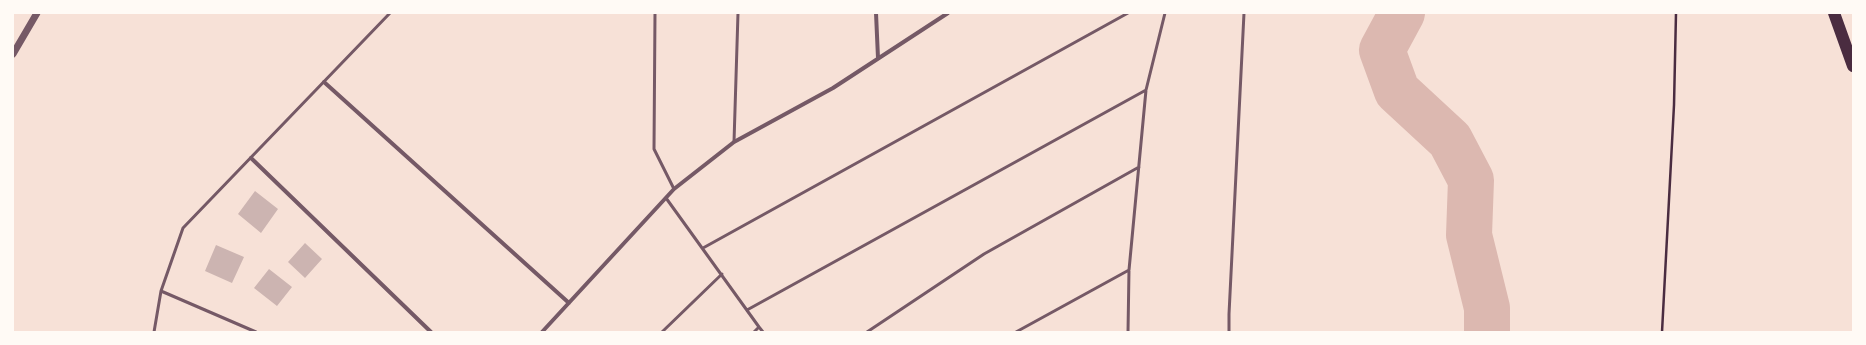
<!DOCTYPE html>
<style>
body{margin:0}
#map{position:relative;width:1866px;height:345px;overflow:hidden;background:#f7e1d7;font-family:"Work Sans",sans-serif}
canvas{display:block}
.frame{position:absolute;inset:0;border:14px solid #fffaf5;pointer-events:none}
</style>
<div id="map">
<canvas width="1866" height="345"></canvas>
<div class="frame"></div>
</div>
<script>
const ctx = document.querySelector('canvas').getContext('2d');
ctx.lineJoin = 'round';
const toPath = rows => new Path2D(rows.map(r => 'M' + r).join(''));
function trace(path, color, width, dash) { ctx.strokeStyle = color; ctx.lineWidth = width; ctx.lineCap = dash ? 'butt' : 'round'; ctx.setLineDash(dash || []); ctx.stroke(path); }
function paint(path, color) { ctx.fillStyle = color; ctx.fill(path, 'evenodd'); }
const river = toPath([
 [1402,13,1382,50,1397,91,1450,140,1471,180,1469,235,1487,308,1487,332]
]);
const building = toPath([
 [255,191,278,209,261,233,238,214],
 [305,243,322,259,305,278,288,262],
 [216,245,244,257,232,283,205,271],
 [269,269,292,287,277,306,254,288]
]);
const path = toPath([
 [1662,332,1674,105,1676,13]
]);
const service = toPath([
 [655,13,654,149,674,189],
 [734,142,738,13],
 [666,198,759,327,754,332],
 [703,248,1128,13],
 [161,291,256,332],
 [747,310,1146,90],
 [759,327,763,332],
 [154,332,161,291,183,228,390,13],
 [662,332,722,274],
 [867,332,984,254,1139,167],
 [1016,332,1129,270],
 [1128,332,1129,270,1146,90,1165,13],
 [1229,332,1229,314,1244,13]
]);
const minor = toPath([
 [876,13,878,58],
 [324,82,569,303],
 [251,158,431,332],
 [542,332,674,189,734,142,833,88,948,13]
]);
const tertiary = toPath([
 [13,54,37,13]
]);
const motorway = toPath([
 [1834,13,1853,66]
]);
trace(river, '#dcb8b0', 46);
paint(building, '#ccb4b1');
trace(path, '#4a2c40', 2.5);
trace(service, '#755966', 3);
trace(minor, '#755966', 4);
trace(tertiary, '#755966', 7);
trace(motorway, '#4a2c40', 12);
</script>
